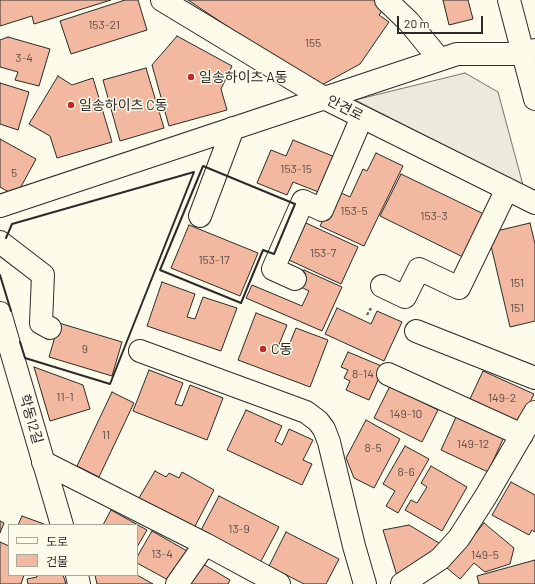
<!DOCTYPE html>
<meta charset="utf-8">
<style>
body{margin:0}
#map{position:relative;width:535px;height:584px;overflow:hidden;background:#fdfbea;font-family:Barlow,"Noto Sans KR",sans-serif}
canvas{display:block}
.legend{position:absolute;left:8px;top:524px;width:130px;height:52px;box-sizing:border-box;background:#fdfbea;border:1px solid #a9a89e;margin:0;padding:5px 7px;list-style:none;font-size:12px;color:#2b2b2b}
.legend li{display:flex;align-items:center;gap:8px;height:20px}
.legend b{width:20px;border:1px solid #a9a89e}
.scale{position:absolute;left:397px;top:16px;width:86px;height:18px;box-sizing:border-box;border:2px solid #2b2b2b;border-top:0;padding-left:5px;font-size:12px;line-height:14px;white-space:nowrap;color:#2b2b2b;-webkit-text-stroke:3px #fdfbea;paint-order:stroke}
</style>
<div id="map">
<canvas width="535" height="584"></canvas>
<ul class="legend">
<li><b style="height:5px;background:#fdfbea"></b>도로</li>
<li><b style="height:11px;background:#f2b8a0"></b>건물</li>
</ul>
<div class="scale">20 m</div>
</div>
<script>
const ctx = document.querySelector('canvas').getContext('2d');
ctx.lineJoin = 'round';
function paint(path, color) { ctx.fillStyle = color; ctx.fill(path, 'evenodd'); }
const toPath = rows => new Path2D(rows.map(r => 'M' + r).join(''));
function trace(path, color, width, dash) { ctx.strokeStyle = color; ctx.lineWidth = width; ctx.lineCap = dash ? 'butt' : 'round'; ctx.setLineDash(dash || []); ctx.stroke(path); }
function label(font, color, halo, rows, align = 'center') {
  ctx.font = font + ' Barlow,"Noto Sans KR",sans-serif'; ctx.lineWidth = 3; ctx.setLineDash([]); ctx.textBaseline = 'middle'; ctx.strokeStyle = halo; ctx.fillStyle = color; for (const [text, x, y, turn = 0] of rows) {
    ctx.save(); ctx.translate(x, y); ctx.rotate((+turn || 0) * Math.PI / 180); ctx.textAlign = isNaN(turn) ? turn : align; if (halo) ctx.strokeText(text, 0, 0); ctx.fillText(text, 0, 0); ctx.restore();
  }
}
const parking = toPath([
 [465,73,498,92,523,185,355,100,465,73]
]);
const building = toPath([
 [0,0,111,0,34,24,32,16,0,26,0,0],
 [125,0,138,0,147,30,71,54,60,21,125,0],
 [188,0,380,0,387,4,379,15,389,22,360,64,318,87,188,0],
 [443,0,468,0,473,19,449,25,443,0],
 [177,36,232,66,221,89,227,110,169,126,152,65,177,36],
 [8,37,50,49,39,86,15,80,18,72,0,67,0,40,8,37],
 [146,68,164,128,120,141,103,80,146,68],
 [58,76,72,85,93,78,112,142,57,158,50,136,29,124,58,76],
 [0,83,29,92,18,130,0,124,0,83],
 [0,139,36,159,16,196,0,187,0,139],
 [293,140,335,157,321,193,293,182,287,195,257,183,271,150,286,156,293,140],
 [376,153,403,166,364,246,320,226,337,191,350,197,363,169,367,171,376,153],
 [401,174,488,216,467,259,380,216,401,174],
 [306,223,358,247,341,284,289,260,306,223],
 [530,223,535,244,535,321,510,327,488,233,530,223],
 [189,225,258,253,240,296,171,268,189,225],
 [304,270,342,287,322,331,246,298,252,285,302,306,309,291,297,285,304,270],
 [162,282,195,294,187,317,195,319,203,297,237,308,221,351,147,326,162,282],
 [337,308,371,324,377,311,402,322,384,361,325,334,337,308],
 [256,313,287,325,278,347,287,350,296,328,328,340,310,387,238,360,256,313],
 [59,323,122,342,112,376,49,357,59,323],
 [348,352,384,367,369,400,346,390,350,381,344,378,348,370,341,367,348,352],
 [34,367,83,385,90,409,50,421,34,367],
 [149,370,183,383,175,404,182,406,190,385,223,398,207,440,133,411,149,370],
 [483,371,534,394,520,424,469,401,483,371],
 [390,386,438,410,422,442,374,418,390,386],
 [112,392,134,403,99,477,77,466,112,392],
 [246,410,282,426,275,441,282,445,289,429,313,440,303,460,312,464,302,485,227,450,246,410],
 [457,415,504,437,488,472,441,450,457,415],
 [366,420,400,439,374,488,354,478,346,458,366,420],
 [405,446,429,459,398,513,386,506,395,491,383,484,405,446],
 [431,466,467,487,442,531,405,510,411,500,417,503,427,487,421,483,431,466],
 [155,471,166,477,169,473,179,478,182,472,214,490,194,528,139,498,155,471],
 [511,482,535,495,535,532,532,530,529,535,492,515,511,482],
 [219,496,279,527,260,563,200,532,219,496],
 [111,510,147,530,137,547,137,525,103,525,111,510],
 [22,516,44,524,43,525,18,525,22,516],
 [0,521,4,523,0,533,0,521],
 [484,523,514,548,510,564,485,572,474,563,460,579,447,568,484,523],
 [409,525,444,546,398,579,383,530,409,525],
 [152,531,187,551,170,581,137,563,137,557,152,531],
 [286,532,339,559,326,584,304,584,269,566,286,532],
 [0,542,9,546,9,575,24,575,21,584,0,584,0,542],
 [535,560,535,584,479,584,477,576,535,560],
 [198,561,230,580,228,584,183,584,198,561],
 [36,575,63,575,66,584,28,584,27,579,37,577,36,575],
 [95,575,137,575,153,584,97,584,95,575]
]);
const path = toPath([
 [367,315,371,308]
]);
const minor = toPath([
 [162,0,324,98,535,203],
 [386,0,409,22,440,60],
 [509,0,535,99],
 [0,206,457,54,523,54,535,50],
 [200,216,233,128],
 [0,242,43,275,41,323,50,328],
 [295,279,273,269,303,201,322,210,362,117],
 [382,286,405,297,419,269,459,288,507,189],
 [0,313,62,525],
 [416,331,535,378],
 [140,351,306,412,318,421,324,429,329,442,354,546,365,584],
 [388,374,522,435],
 [43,462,205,544,279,584],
 [77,575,79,584],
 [177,584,205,544],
 [402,584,440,559,459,538,486,496,535,412]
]);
const wall = toPath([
 [203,166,295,204,274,254,263,250,241,303,160,270,203,166],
 [6,238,12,224,194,172,110,384,25,358,20,342],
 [0,275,11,311]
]);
const markers = [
 [191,77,4,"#c62828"],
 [71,105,4,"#c62828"],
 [263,349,4,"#c62828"]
];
const numberNames = [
 ["153-21",104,25],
 ["155",313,43],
 ["3-4",24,58],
 ["153-15",296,169],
 ["5",14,173],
 ["153-5",354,211],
 ["153-3",434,216],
 ["153-7",323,253],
 ["153-17",214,260],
 ["151",517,283],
 ["151",517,308],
 ["9",85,349],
 ["8-14",363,374],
 ["11-1",65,397],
 ["149-2",502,398],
 ["149-10",406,414],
 ["11",106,435],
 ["149-12",473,444],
 ["8-5",373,448],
 ["8-6",406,472],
 ["13-9",239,529],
 ["13-4",162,554],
 ["149-5",485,555]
];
const poiNames = [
 ["일송하이츠 A동",199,77],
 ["일송하이츠 C동",79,105],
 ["C동",271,349]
];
const streetNames = [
 ["안견로",345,108,27],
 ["학동12길",31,419,74]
];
paint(parking, '#eceadb');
trace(parking, '#74746e', 1);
paint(building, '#f2b8a0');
trace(building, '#2b2b2b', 1);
trace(minor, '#2b2b2b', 24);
trace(path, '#6a6964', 2.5, [3, 2]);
trace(minor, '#fdfbea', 22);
trace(wall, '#2b2b2b', 2);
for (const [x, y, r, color] of markers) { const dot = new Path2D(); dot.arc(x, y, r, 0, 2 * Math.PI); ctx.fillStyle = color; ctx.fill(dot); trace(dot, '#fdfbea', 1.5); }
label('12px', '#5d4e48', null, numberNames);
label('14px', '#2b2b2b', '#fdfbea', poiNames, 'left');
label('14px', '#2b2b2b', '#fdfbea', streetNames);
</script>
